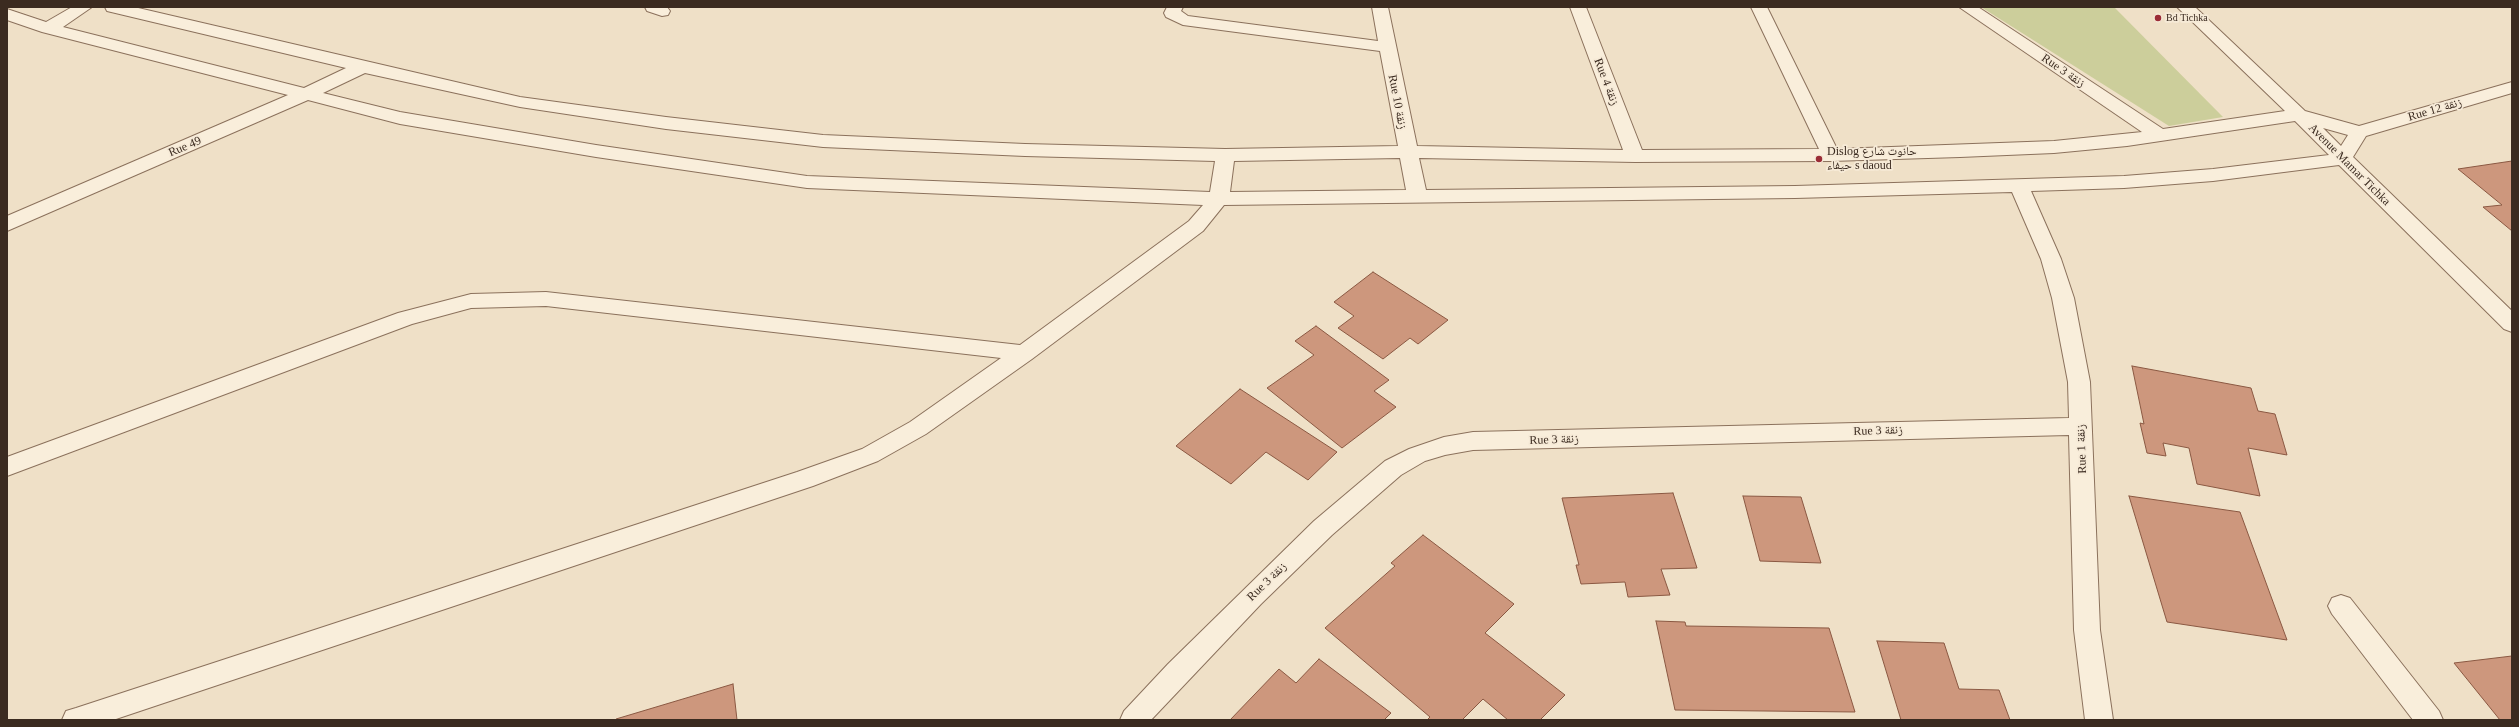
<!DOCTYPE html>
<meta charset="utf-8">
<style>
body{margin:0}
#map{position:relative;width:2519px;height:727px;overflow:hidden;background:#efe0c7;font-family:"Times New Roman",serif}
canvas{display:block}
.frame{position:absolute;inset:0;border:8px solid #3b2b20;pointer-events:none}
</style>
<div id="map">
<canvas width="2519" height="727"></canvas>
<div class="frame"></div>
</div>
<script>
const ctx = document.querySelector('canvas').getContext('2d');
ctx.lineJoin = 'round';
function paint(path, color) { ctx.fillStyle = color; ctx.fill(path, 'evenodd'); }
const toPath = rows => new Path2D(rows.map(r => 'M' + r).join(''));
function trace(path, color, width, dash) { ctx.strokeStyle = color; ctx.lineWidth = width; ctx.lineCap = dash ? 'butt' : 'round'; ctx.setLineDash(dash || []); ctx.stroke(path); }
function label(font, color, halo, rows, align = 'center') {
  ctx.font = font + ' "Times New Roman","Noto Naskh Arabic",serif'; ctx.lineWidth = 3.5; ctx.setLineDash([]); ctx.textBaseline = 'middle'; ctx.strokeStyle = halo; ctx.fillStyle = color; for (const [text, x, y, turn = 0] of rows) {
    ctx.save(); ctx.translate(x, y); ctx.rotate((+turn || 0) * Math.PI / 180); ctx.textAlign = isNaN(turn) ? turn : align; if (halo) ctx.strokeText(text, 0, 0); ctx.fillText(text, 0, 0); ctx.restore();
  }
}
const green = toPath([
 [1981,7,2114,7,2223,117,2169,126]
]);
const building = toPath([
 [2512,161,2512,231,2483,207,2502,205,2458,169,2512,161],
 [1373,272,1448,320,1418,344,1410,338,1383,359,1338,328,1354,316,1334,302,1373,272],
 [1316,326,1389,380,1374,391,1396,407,1342,448,1267,388,1314,355,1295,341,1316,326],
 [2132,366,2251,388,2258,411,2275,414,2287,455,2248,448,2260,496,2197,484,2189,448,2163,443,2166,456,2147,453,2140,423,2144,424,2132,366],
 [1240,389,1337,452,1308,480,1266,452,1231,484,1176,446,1240,389],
 [1673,493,1697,568,1661,569,1670,595,1628,597,1625,582,1581,584,1576,565,1579,565,1562,498,1673,493],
 [1743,496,1801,497,1821,563,1760,561,1743,496],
 [2129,496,2240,512,2287,640,2167,622,2129,496],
 [1423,535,1514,604,1485,633,1565,695,1540,720,1508,720,1483,699,1462,720,1427,720,1430,717,1325,628,1395,566,1391,563,1423,535],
 [1656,621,1685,622,1686,626,1829,628,1855,712,1675,710,1656,621],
 [1877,641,1944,643,1959,689,1999,690,2010,720,1901,720,1877,641],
 [2512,656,2512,720,2500,720,2454,663,2512,656],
 [1319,659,1391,713,1384,720,1230,720,1279,669,1296,683,1319,659],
 [733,684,737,720,616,720,616,719,733,684]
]);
const minor = toPath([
 [72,7,92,7,63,27,304,88,346,68,107,11,105,7,134,7,520,97,666,117,823,135,1025,144,1225,149,1398,146,1380,51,1183,25,1166,17,1164,13,1167,7,1183,7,1181,11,1188,16,1378,41,1372,7,1388,7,1417,146,1623,150,1570,7,1586,7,1642,150,1819,149,1751,7,1767,7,1837,149,2054,141,2142,132,1959,7,1978,7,2163,129,2285,111,2177,7,2195,7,2305,111,2359,126,2512,82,2512,93,2366,136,2353,157,2512,311,2512,332,2504,329,2339,165,2213,181,2124,188,2031,191,2061,259,2074,298,2090,382,2100,630,2113,720,2085,720,2074,630,2069,435,1473,450,1445,455,1425,461,1401,475,1332,535,1261,604,1151,720,1120,720,1124,711,1168,664,1314,521,1385,461,1409,449,1444,437,1473,432,2069,418,2068,382,2052,298,2041,259,2012,192,1795,198,1224,205,1203,231,1032,359,926,434,878,461,813,486,113,720,62,720,66,711,76,708,797,472,862,449,910,422,1001,358,546,306,471,308,412,324,7,476,7,457,398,313,471,294,546,292,1020,345,1189,221,1203,205,807,188,596,157,400,124,308,100,7,231,7,216,288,95,42,32,7,20,7,9,46,22,72,7],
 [365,73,520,107,666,129,823,147,1025,156,1215,161,1210,192,807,176,596,145,400,112,323,93,365,73],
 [2295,121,2329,155,2213,169,2124,176,1795,186,1426,190,1419,158,1635,162,1831,161,1960,157,2054,153,2127,146,2295,121],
 [2323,128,2348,135,2341,146,2323,128],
 [1400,158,1406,190,1230,192,1234,161,1400,158],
 [645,7,667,7,670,11,668,15,662,16,647,11,645,7],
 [2341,595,2350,598,2439,711,2443,720,2413,720,2332,614,2328,606,2332,598,2341,595]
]);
const markers = [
 [2158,18,4,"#9b2c36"],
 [1819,159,4,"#9b2c36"]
];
const farPoinames = [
 ["Bd Tichka",2166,18]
];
const streetNames = [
 ["Rue 3 زنقة",2063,71,34],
 ["Rue 4 زنقة",1606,82,69],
 ["Rue 10 زنقة",1397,102,79],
 ["Rue 12 زنقة",2435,110,-16],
 ["Rue 49",185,147,-23],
 ["Avenue Mamar Tichka",2349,165,45],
 ["Rue 3 زنقة",1878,431,-2],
 ["Rue 3 زنقة",1554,440,-2],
 ["Rue 1 زنقة",2082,449,-92],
 ["Rue 3 زنقة",1267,582,-44]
];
const poiNames = [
 ["Dislog حانوت شارع",1827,152],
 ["حيفاء s daoud",1827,166]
];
paint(green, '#ccce9b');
paint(building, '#cd977d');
trace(building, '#8a5842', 1);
trace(minor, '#8b715c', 2);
paint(minor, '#f9eedb');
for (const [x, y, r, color] of markers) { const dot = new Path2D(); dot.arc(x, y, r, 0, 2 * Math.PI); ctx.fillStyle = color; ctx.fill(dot); trace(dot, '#f6ead7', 1.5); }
label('10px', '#3b2b20', '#f6ead7', farPoinames, 'left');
label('12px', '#3b2b20', '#f6ead7', streetNames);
label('12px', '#3b2b20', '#f6ead7', poiNames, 'left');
</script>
